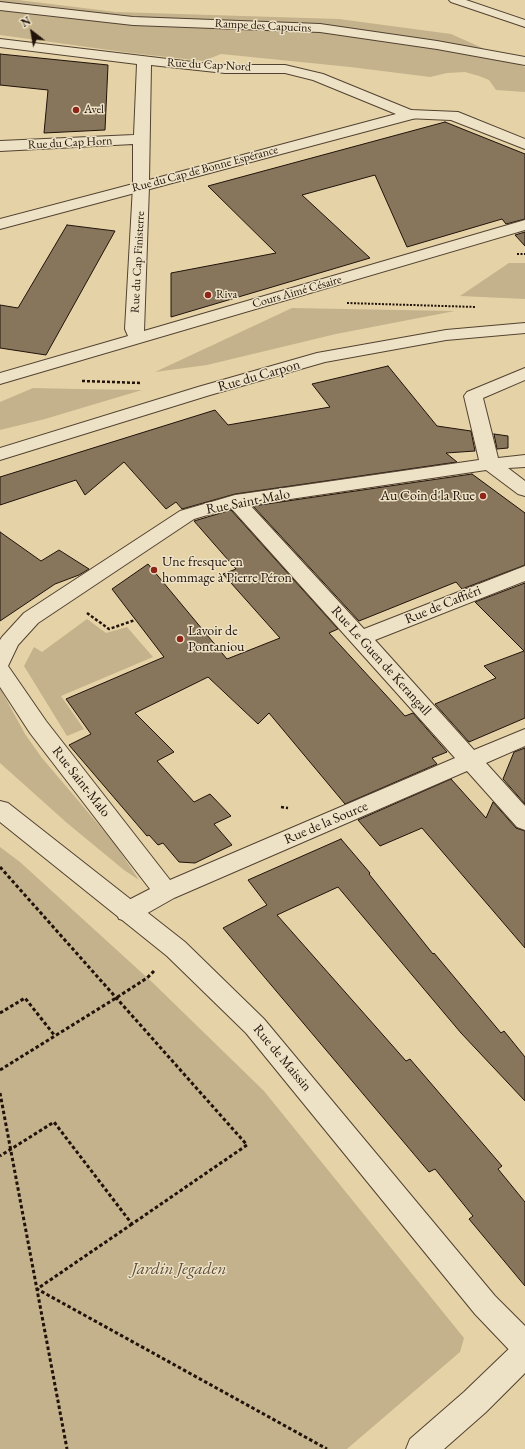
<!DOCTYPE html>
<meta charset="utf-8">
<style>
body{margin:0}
#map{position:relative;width:525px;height:1449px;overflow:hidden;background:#e5d3a7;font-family:"EB Garamond",serif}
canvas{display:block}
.north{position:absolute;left:12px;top:12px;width:40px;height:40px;-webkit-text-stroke:3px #eee2c6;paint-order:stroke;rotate:329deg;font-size:11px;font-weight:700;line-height:16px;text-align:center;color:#21120a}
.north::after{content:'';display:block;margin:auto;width:14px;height:18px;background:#21120a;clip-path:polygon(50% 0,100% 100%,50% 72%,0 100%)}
</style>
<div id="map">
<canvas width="525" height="1449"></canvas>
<div class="north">N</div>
</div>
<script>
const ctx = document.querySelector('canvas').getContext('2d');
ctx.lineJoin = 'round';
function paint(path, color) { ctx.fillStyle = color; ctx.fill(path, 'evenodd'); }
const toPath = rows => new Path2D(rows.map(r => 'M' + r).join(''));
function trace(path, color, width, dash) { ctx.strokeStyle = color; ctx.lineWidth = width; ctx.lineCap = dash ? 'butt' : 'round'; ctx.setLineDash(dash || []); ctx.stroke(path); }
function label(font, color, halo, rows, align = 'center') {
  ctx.font = font + ' "EB Garamond",serif'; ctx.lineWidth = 3; ctx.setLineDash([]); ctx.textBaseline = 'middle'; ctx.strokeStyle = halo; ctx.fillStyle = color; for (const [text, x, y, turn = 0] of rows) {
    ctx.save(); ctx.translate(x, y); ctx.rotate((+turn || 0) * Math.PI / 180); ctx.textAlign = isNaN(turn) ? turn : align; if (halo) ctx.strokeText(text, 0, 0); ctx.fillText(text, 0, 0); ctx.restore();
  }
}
const green = toPath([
 [0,0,18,0,116,12,339,19,451,34,525,67,525,92,496,90,489,80,479,76,465,72,447,73,430,77,350,67,221,54,203,61,131,53,0,35],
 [509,263,525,263,525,299,460,296],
 [292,308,455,311,336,334,207,365,155,372],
 [33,388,77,389,142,390,45,419,0,430,0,402],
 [87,619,106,633,127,627,153,657,61,696,84,729,67,736,24,666,34,647,42,652],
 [0,688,25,734,42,758,115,844,139,880,124,870,67,823,0,763],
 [0,847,20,862,152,982,264,1091,464,1338,460,1352,347,1449,0,1449]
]);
const building = toPath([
 [0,54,108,65,105,130,44,133,48,90,0,85,0,54],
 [445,122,525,154,525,219,506,224,502,219,407,247,375,175,302,195,370,258,171,317,171,273,276,253,208,186,445,122],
 [67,225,115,231,46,355,0,348,0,305,18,308,67,225],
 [525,232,525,246,515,235,525,232],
 [388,366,437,426,471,431,475,451,446,453,457,462,235,494,182,509,176,502,166,509,124,462,85,495,76,480,0,505,0,477,215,410,228,425,330,407,312,384,388,366],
 [494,434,508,436,508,448,497,449,494,434],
 [472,474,525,513,525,565,462,589,456,582,359,621,253,506,472,474],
 [231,510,338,629,329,633,405,716,413,713,447,752,432,758,437,764,345,804,269,713,258,724,208,677,135,713,174,752,157,761,194,802,210,794,231,816,214,824,232,845,195,863,179,862,163,843,158,845,149,835,147,836,69,745,91,734,66,699,164,657,112,589,148,564,227,659,280,638,223,574,236,569,194,521,231,510],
 [0,532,41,561,59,550,89,569,79,575,55,584,0,621,0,532],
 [525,583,525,718,469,742,435,704,496,678,484,666,524,651,475,602,525,583],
 [525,748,525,804,503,779,514,752,525,748],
 [451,779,486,818,493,802,516,828,525,831,525,948,422,828,380,846,358,820,451,779],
 [341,839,370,873,369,874,433,954,434,953,501,1033,504,1031,525,1057,525,1101,461,1033,338,887,277,915,406,1061,410,1059,502,1166,498,1169,525,1202,525,1286,469,1219,473,1216,435,1169,429,1172,223,928,267,905,248,880,341,839]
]);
const pathFar2 = toPath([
 [517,254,525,254],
 [347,303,476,307]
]);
const pathFar1 = toPath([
 [82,381,141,383],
 [87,613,109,629,135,620],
 [281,807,288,808]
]);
const path = toPath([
 [0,867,247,1145,132,1224,54,1122,0,1156],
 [0,1013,25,998,55,1036],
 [0,1070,116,998,147,978,154,971],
 [0,1093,67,1449],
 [132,1224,37,1289,327,1449]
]);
const service = toPath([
 [449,0,466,0,525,20,525,27,451,2,449,0]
]);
const pedestrian = toPath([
 [411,110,458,112,525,139,525,149,451,120,406,118,403,115,406,112,411,110],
 [141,181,147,183,149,186,144,331,525,220,525,230,0,384,0,373,128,336,125,329,133,186,135,183,141,181]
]);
const minor = toPath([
 [0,39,201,63,225,65,285,65,323,74,416,112,419,115,416,118,0,229,0,219,133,184,133,144,0,151,0,141,134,135,137,64,0,47,0,39],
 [151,65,225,73,285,73,313,80,396,114,149,180,151,65],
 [525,368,525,380,483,398,498,458,525,455,525,467,508,468,525,481,525,496,518,494,486,470,250,505,364,629,525,566,525,581,375,640,474,750,525,729,525,746,486,763,525,806,525,830,517,827,467,771,174,898,137,919,128,921,119,919,116,912,119,905,150,889,30,733,0,687,0,640,2,637,24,613,180,511,235,495,479,460,464,396,467,392,525,368],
 [231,508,455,758,170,880,46,721,8,666,18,645,38,623,194,519,231,508],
 [525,1339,525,1373,486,1412,444,1449,406,1449,410,1439,464,1392,515,1343,525,1339]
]);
const tertiary = toPath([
 [0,2,133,17,320,24,437,41,525,57,525,65,437,49,320,32,133,25,0,10,0,2],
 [525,323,525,333,446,340,325,362,210,395,0,460,0,448,198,387,317,353,446,330,525,323],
 [0,801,8,803,185,942,264,1019,495,1296,525,1326,525,1360,515,1356,475,1314,246,1033,167,956,0,822,0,801]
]);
const markers = [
 [76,110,4,"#8f2418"],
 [208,295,4,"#8f2418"],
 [483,496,4,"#8f2418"],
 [154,570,4,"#8f2418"],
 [180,639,4,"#8f2418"]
];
const farStreetnames = [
 ["Rampe des Capucins",263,26,3],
 ["Rue du Cap Nord",209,65,3],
 ["Rue du Cap Horn",70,143,-3],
 ["Rue du Cap de Bonne Espérance",205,169,-15],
 ["Rue du Cap Finisterre",138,262,-87],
 ["Cours Aimé Césaire",297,292,-16]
];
const farPoinames = [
 ["Avel",84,110],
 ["Riva",216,295]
];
const streetNames = [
 ["Rue du Carpon",259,376,-16],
 ["Rue Saint-Malo",248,502,-11],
 ["Rue de Caffiéri",443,605,-22],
 ["Rue Le Guen de Kerangall",381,661,48],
 ["Rue Saint-Malo",81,782,52],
 ["Rue de la Source",326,823,-23],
 ["Rue de Maissin",282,1058,50]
];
const poiNames = [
 ["Au Coin d'la Rue",475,496,"right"],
 ["Une fresque en",162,562],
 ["hommage à Pierre Péron",162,578],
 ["Lavoir de",188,631],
 ["Pontaniou",188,647]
];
const nearParknames = [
 ["Jardin Jegaden",179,1269]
];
paint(green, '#c4b28c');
paint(building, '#87765c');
trace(building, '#21120a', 1);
trace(service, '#524231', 2);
trace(pedestrian, '#524231', 2);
trace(minor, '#524231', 2);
trace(tertiary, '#524231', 2);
trace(pathFar2, '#21120a', 2, [2, 1.5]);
trace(pathFar1, '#21120a', 2.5, [3, 2]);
trace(path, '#21120a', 3, [3.5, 2.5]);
paint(service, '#eee2c6');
paint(pedestrian, '#eee2c6');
paint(minor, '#eee2c6');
paint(tertiary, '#eee2c6');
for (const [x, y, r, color] of markers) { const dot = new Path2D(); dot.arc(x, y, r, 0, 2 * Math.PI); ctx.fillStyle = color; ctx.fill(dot); trace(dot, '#eee2c6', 1.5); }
label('12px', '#21120a', '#eee2c6', farStreetnames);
label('12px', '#21120a', '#eee2c6', farPoinames, 'left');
label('14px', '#21120a', '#eee2c6', streetNames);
label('14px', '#21120a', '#eee2c6', poiNames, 'left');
label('italic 17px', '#5a4a38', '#eee2c6', nearParknames);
</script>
